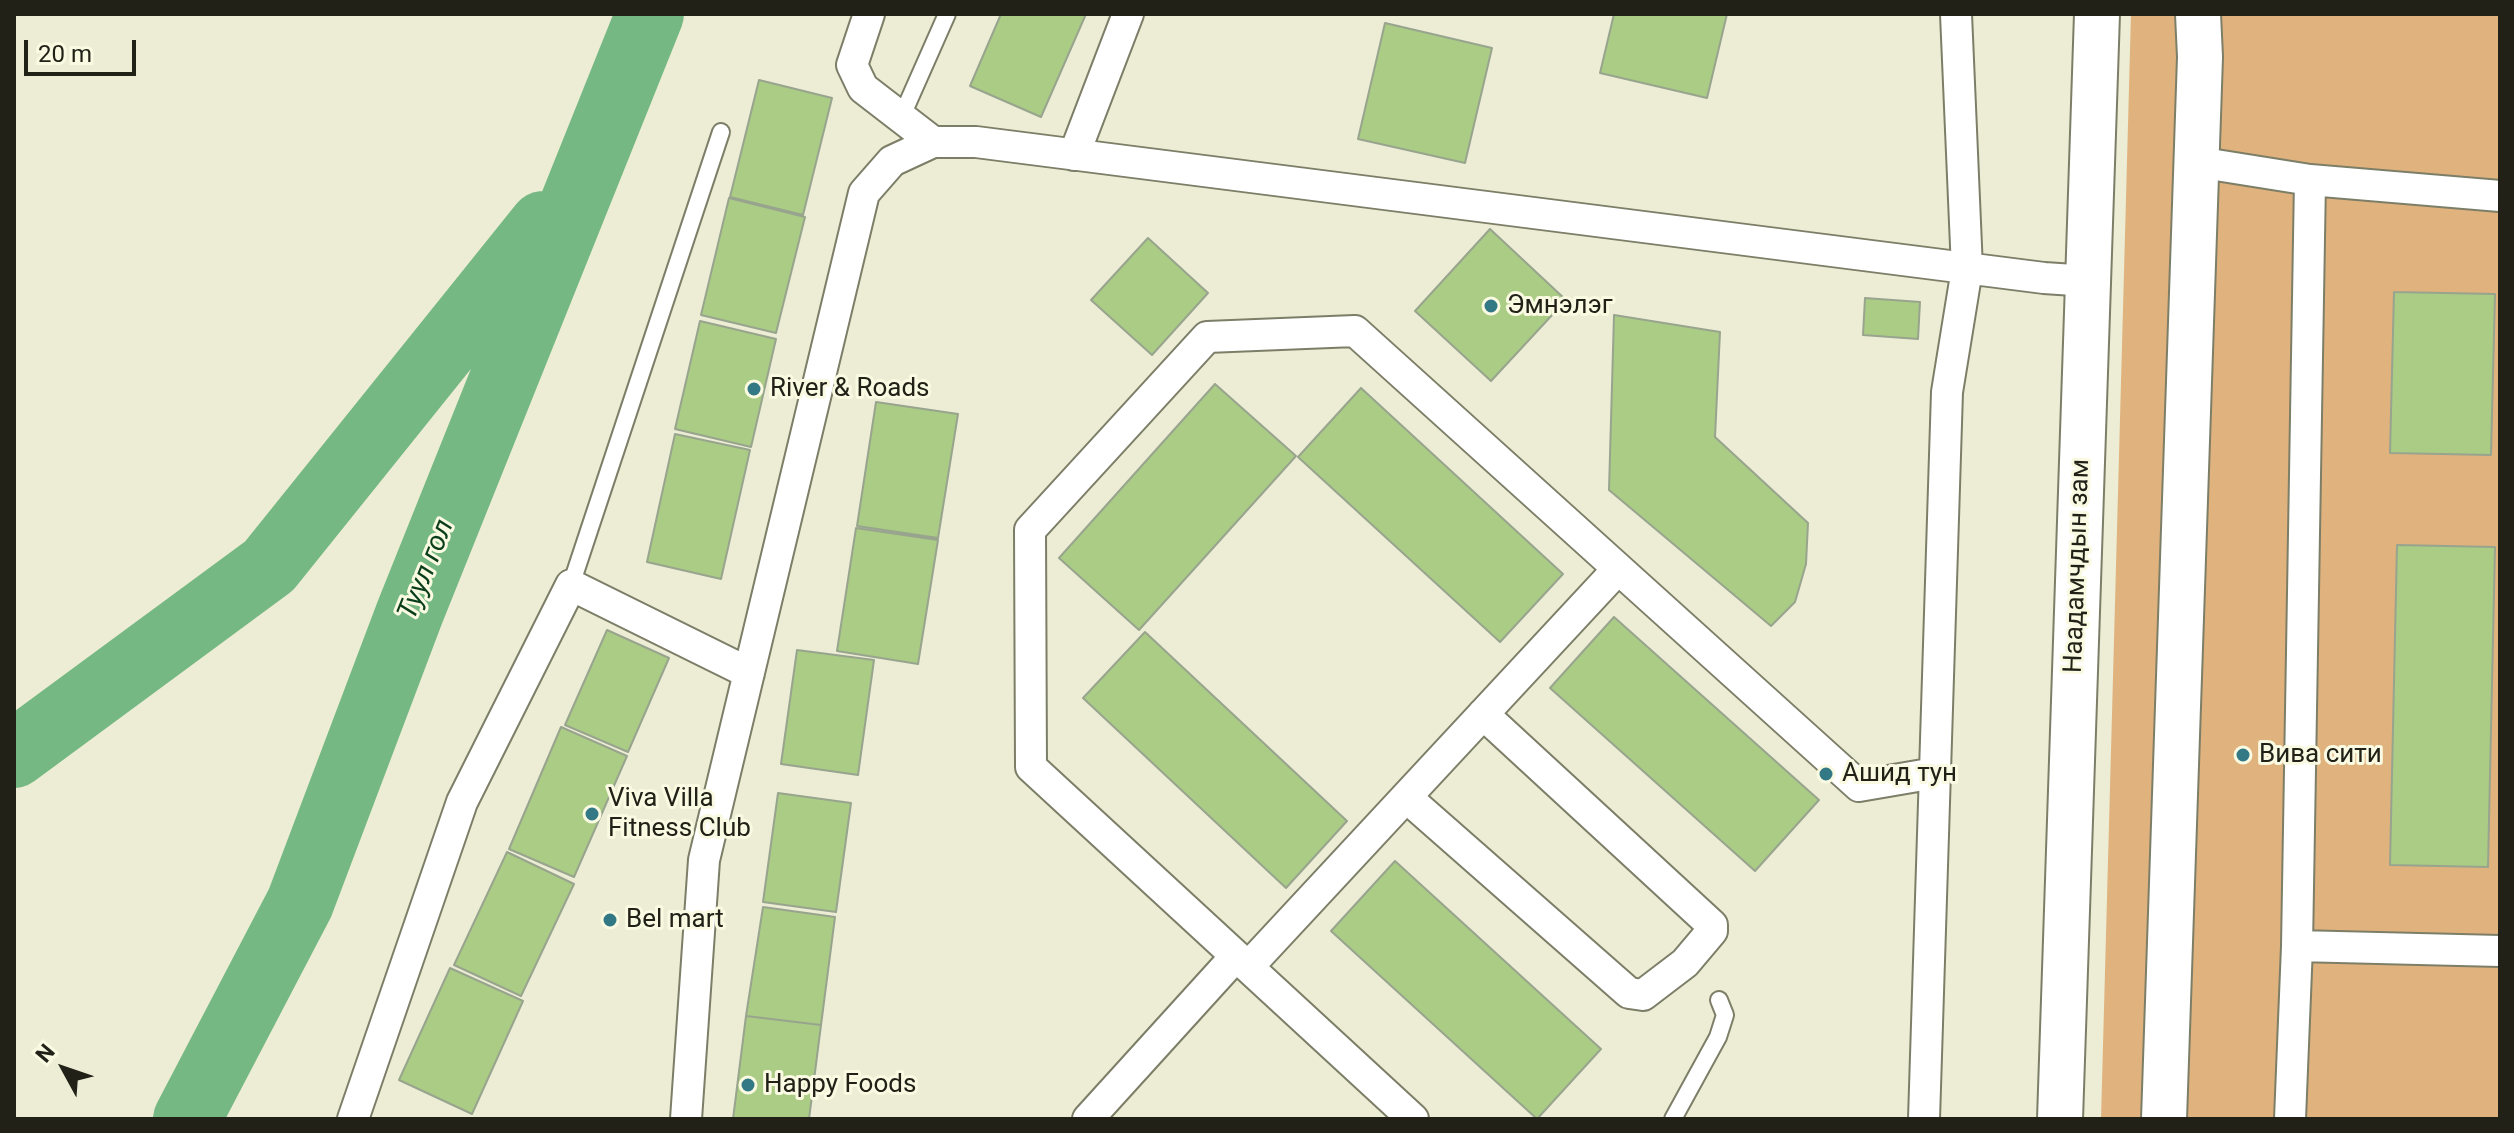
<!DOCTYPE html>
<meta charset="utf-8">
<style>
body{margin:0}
#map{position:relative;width:2514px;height:1133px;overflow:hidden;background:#ecedd4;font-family:Roboto,sans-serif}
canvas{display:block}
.frame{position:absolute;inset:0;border:16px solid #212118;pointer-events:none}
.north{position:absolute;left:24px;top:1029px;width:80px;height:80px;-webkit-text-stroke:6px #f9fae1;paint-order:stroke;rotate:310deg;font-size:22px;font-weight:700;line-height:32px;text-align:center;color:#212118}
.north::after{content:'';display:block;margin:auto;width:28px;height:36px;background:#212118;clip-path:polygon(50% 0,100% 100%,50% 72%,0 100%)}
.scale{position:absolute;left:24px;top:40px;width:112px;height:36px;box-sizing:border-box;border:4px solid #212118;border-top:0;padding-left:10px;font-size:24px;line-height:28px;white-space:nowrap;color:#212118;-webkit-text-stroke:6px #f9fae1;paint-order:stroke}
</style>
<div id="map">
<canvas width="2514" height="1133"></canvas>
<div class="frame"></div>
<div class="north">N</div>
<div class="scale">20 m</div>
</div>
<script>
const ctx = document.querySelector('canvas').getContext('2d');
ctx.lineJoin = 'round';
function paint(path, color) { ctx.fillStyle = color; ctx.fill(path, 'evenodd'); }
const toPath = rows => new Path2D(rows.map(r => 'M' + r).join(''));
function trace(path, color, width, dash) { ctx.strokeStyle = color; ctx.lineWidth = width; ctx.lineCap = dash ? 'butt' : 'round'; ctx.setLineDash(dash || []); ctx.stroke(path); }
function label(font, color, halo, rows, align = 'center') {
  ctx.font = font + ' Roboto,sans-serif'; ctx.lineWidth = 6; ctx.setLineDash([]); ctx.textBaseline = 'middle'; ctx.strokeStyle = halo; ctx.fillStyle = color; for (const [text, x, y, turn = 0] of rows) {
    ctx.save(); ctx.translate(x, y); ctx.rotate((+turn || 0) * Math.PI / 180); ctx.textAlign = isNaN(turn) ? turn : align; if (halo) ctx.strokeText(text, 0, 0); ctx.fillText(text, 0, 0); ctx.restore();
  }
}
const green = toPath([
 [2131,14,2500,14,2500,1119,2101,1119]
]);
const river = toPath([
 [14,754,269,566,543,225],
 [187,1119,300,903,410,612,650,14]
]);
const building = toPath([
 [1001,14,1086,14,1041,117,970,86,1001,14],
 [1614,14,1727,14,1707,98,1600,73,1614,14],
 [1385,23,1492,48,1465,163,1358,139,1385,23],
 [759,80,832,98,803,215,730,197,759,80],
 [729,198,805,217,776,333,701,315,729,198],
 [1490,229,1566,300,1491,381,1415,311,1490,229],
 [1148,238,1208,293,1152,355,1091,300,1148,238],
 [2394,292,2495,294,2491,455,2390,453,2394,292],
 [1865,298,1920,302,1918,339,1863,335,1865,298],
 [1614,315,1720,332,1715,437,1808,523,1806,564,1795,602,1771,626,1609,490,1614,315],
 [700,321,776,339,751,447,675,429,700,321],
 [1215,384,1296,456,1139,630,1059,558,1215,384],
 [1361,388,1563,574,1500,642,1298,457,1361,388],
 [876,402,958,414,938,538,857,526,876,402],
 [675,434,750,450,721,579,647,562,675,434],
 [856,528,938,540,918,664,837,651,856,528],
 [2397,545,2495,547,2488,867,2390,865,2397,545],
 [1614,617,1819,800,1755,871,1550,688,1614,617],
 [607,630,669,658,628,752,565,725,607,630],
 [1145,632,1347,821,1286,888,1083,698,1145,632],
 [797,650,874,660,858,775,781,764,797,650],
 [561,727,627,756,574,877,509,849,561,727],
 [778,793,851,803,836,912,763,902,778,793],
 [507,852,574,884,521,996,454,965,507,852],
 [1395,861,1601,1049,1537,1119,1331,931,1395,861],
 [763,907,835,917,821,1025,746,1016,763,907],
 [450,968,523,1001,472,1114,399,1080,450,968],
 [746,1016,821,1025,809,1119,733,1119,746,1016]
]);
const lane = toPath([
 [901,118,947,14],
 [571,585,721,132],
 [1673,1119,1718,1037,1725,1015,1719,1000]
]);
const street = toPath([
 [869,14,852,65,863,88,933,142],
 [1074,155,1128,14],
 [2197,162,2310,180,2500,196],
 [1406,797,1629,993,1643,995,1685,963,1712,931,1712,925,1483,714],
 [2297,946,2310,180],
 [1248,967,1618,569],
 [353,1119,462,802,571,585,749,673],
 [686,1119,704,860,864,193,892,161,933,142,976,142,2044,278,2089,281],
 [1088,1119,1236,956],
 [1413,1119,1031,767,1030,530,1207,337,1355,331,1859,786,1935,773],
 [1924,1119,1947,392,1967,269,1956,14],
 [2290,1119,2297,946,2500,951]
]);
const highway = toPath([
 [2060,1119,2097,14],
 [2164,1119,2200,57,2198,14]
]);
const markers = [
 [1491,306,8,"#337985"],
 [754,389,8,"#337985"],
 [2243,755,8,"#337985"],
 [1826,774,8,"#337985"],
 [592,814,8,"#337985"],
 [610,920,8,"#337985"],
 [748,1085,8,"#337985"]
];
const poiNames = [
 ["Эмнэлэг",1507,306],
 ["River & Roads",770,389],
 ["Вива сити",2259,755],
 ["Ашид тун",1842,774],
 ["Viva Villa",608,799],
 ["Fitness Club",608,829],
 ["Bel mart",626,920],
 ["Happy Foods",764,1085]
];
const streetNames = [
 ["Наадамчдын зам",2078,566,-88]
];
const waterNames = [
 ["Туул гол",427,570,-68]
];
paint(green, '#e0b27d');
trace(river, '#76b883', 68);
paint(building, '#aacc85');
trace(building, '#98a48e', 2);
trace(lane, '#7d7e68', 20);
trace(street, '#7d7e68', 34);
trace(highway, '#7d7e68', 48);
trace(lane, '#fff', 16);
trace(street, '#fff', 30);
trace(highway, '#fff', 44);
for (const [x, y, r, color] of markers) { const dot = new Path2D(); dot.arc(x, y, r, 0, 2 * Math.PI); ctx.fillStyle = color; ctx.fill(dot); trace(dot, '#f9fae1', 3); }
label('26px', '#212118', '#f9fae1', poiNames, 'left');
label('26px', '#212118', '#f9fae1', streetNames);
label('italic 28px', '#0a3d1a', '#f9fae1', waterNames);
</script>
